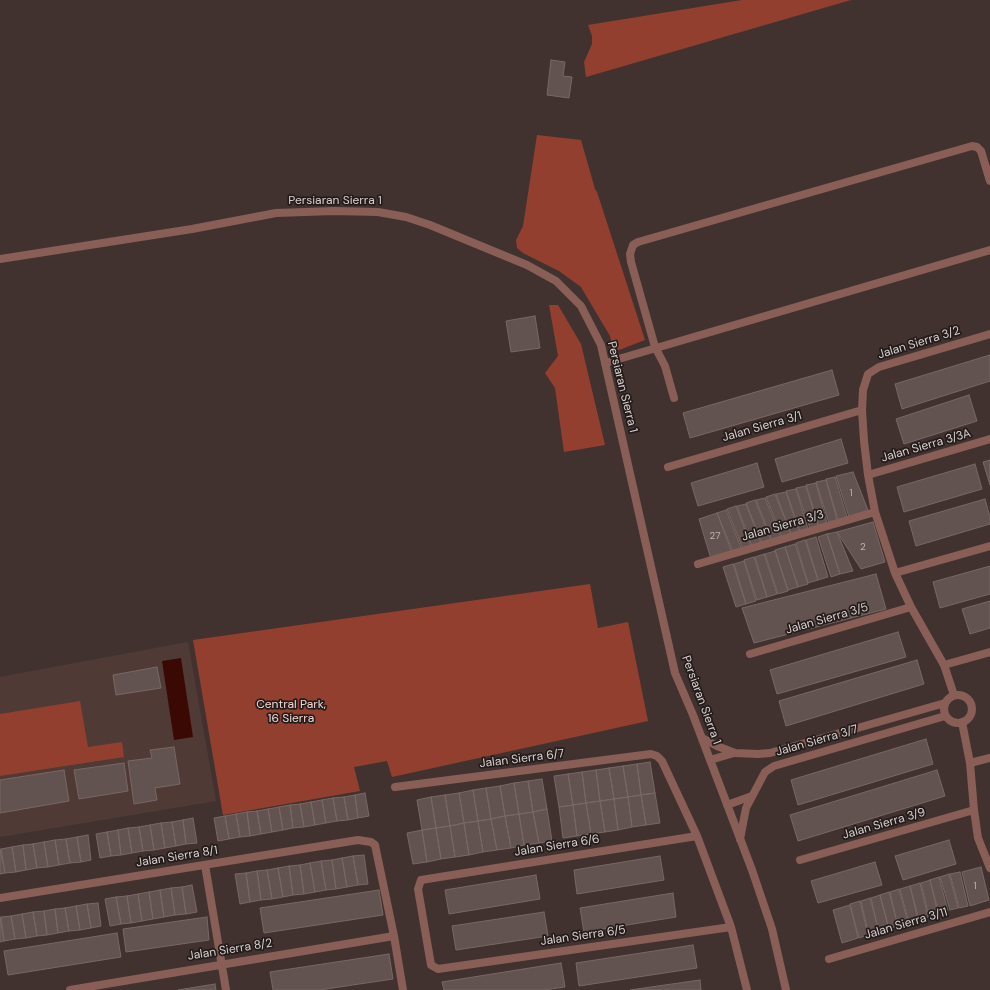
<!DOCTYPE html>
<style>
body{margin:0}
canvas{display:block;background:#41322f}
</style>
<canvas width="990" height="990"></canvas>
<script>
const ctx = document.querySelector('canvas').getContext('2d');
ctx.lineJoin = 'round';
function paint(path, color) { ctx.fillStyle = color; ctx.fill(path, 'evenodd'); }
const toPath = rows => new Path2D(rows.map(r => 'M' + r).join(''));
function trace(path, color, width, dash) { ctx.strokeStyle = color; ctx.lineWidth = width; ctx.lineCap = dash ? 'butt' : 'round'; ctx.setLineDash(dash || []); ctx.stroke(path); }
function label(font, color, halo, rows, align = 'center') {
  ctx.font = font + ' "DM Sans",sans-serif'; ctx.lineWidth = 3.5; ctx.setLineDash([]); ctx.textBaseline = 'middle'; ctx.strokeStyle = halo; ctx.fillStyle = color; for (const [text, x, y, turn = 0] of rows) {
    ctx.save(); ctx.translate(x, y); ctx.rotate((+turn || 0) * Math.PI / 180); ctx.textAlign = isNaN(turn) ? turn : align; if (halo) ctx.strokeText(text, 0, 0); ctx.fillText(text, 0, 0); ctx.restore();
  }
}
const built = toPath([
 [188,642,216,801,0,837,0,677]
]);
const green = toPath([
 [742,0,851,0,586,77,584,62,592,44,592,36,588,25],
 [537,135,581,140,595,189,597,192,645,340,619,350,613,348,610,336,581,287,559,271,523,253,517,248,516,240,523,226],
 [549,305,558,305,581,344,605,445,564,452,555,388,545,373,558,356],
 [590,584,598,628,628,622,648,721,392,777,387,761,354,767,360,791,223,815,193,640],
 [80,701,88,747,122,742,124,757,0,776,0,714]
]);
const water = toPath([
 [181,658,193,737,174,740,162,661]
]);
const building = toPath([
 [551,60,565,62,563,76,572,77,569,98,547,95,551,60],
 [535,316,540,348,511,352,506,321,535,316],
 [990,355,990,381,902,409,895,384,990,355],
 [832,370,839,395,690,438,683,413,832,370],
 [969,395,977,421,904,444,896,419,969,395],
 [841,439,848,463,782,482,775,459,841,439],
 [990,460,990,485,983,462,990,460],
 [757,463,764,487,698,506,691,483,757,463],
 [975,464,982,489,904,512,897,487,975,464],
 [853,472,868,510,849,517,836,476,853,472],
 [835,477,847,517,838,520,826,479,835,477],
 [826,480,837,520,829,523,816,482,826,480],
 [816,483,827,523,819,526,806,485,816,483],
 [806,486,818,526,810,528,796,488,806,486],
 [796,489,808,529,800,531,786,491,796,489],
 [786,492,799,532,791,534,776,494,786,492],
 [775,494,791,534,782,537,766,497,775,494],
 [765,498,781,538,772,540,756,500,765,498],
 [985,499,990,517,990,524,916,546,909,521,985,499],
 [755,500,771,540,762,543,746,503,755,500],
 [746,504,761,543,752,546,737,506,746,504],
 [736,506,751,546,743,549,727,509,736,506],
 [726,510,742,550,733,552,717,513,726,510],
 [717,513,732,553,711,559,699,519,717,513],
 [873,522,885,562,861,569,837,532,873,522],
 [837,532,853,571,840,574,827,534,837,532],
 [827,534,840,574,831,577,818,537,827,534],
 [816,537,828,577,818,580,806,540,816,537],
 [805,540,818,580,808,583,796,543,805,540],
 [795,544,808,584,798,587,785,547,795,544],
 [785,547,798,587,788,590,775,550,785,547],
 [775,551,788,591,778,594,765,554,775,551],
 [764,554,777,594,767,597,755,557,764,554],
 [754,557,767,597,757,600,744,560,754,557],
 [744,561,756,601,746,604,734,564,744,561],
 [733,564,746,604,736,607,723,567,733,564],
 [990,566,990,594,940,608,933,582,990,566],
 [876,574,886,609,754,643,742,608,876,574],
 [990,601,990,628,970,634,962,609,990,601],
 [898,632,906,657,777,694,770,670,898,632],
 [917,660,924,684,786,726,779,701,917,660],
 [157,667,161,688,116,695,113,675,157,667],
 [926,739,933,764,798,805,791,780,926,739],
 [174,747,180,784,155,788,157,800,134,804,128,761,152,758,150,750,174,747],
 [650,762,655,793,641,795,637,764,650,762],
 [124,763,128,791,79,799,74,770,124,763],
 [637,764,641,795,628,797,623,766,637,764],
 [623,766,628,797,614,799,609,768,623,766],
 [609,768,614,799,600,801,596,770,609,768],
 [64,770,69,801,0,813,0,780,64,770],
 [596,770,600,801,586,803,582,772,596,770],
 [937,770,945,796,798,841,790,815,937,770],
 [582,772,586,803,573,805,568,774,582,772],
 [568,774,573,805,559,807,554,776,568,774],
 [542,779,547,809,533,812,528,781,542,779],
 [528,781,533,812,519,814,514,783,528,781],
 [514,783,519,814,505,816,500,786,514,783],
 [500,786,505,816,491,819,486,788,500,786],
 [486,788,491,819,478,821,473,790,486,788],
 [473,790,478,821,464,823,459,793,473,790],
 [365,793,369,816,358,818,355,795,365,793],
 [459,793,464,823,450,826,445,795,459,793],
 [655,793,660,823,646,825,641,795,655,793],
 [355,795,358,818,348,820,344,797,355,795],
 [445,795,450,826,436,828,431,797,445,795],
 [641,795,646,825,632,827,628,797,641,795],
 [344,797,348,820,337,821,333,798,344,797],
 [431,797,436,828,422,830,417,800,431,797],
 [628,797,632,827,618,830,614,799,628,797],
 [333,798,337,821,326,823,322,800,333,798],
 [614,799,618,830,605,832,600,801,614,799],
 [322,800,326,823,315,825,311,802,322,800],
 [600,801,605,832,591,834,586,803,600,801],
 [311,802,315,825,304,827,300,804,311,802],
 [586,803,591,834,577,836,573,805,586,803],
 [300,804,304,827,293,828,290,805,300,804],
 [290,805,293,828,283,830,279,807,290,805],
 [573,805,577,836,563,838,559,807,573,805],
 [279,807,283,830,272,832,268,809,279,807],
 [268,809,272,832,261,834,257,811,268,809],
 [547,809,552,841,539,843,533,812,547,809],
 [257,811,261,834,250,836,247,812,257,811],
 [247,812,250,836,240,837,236,814,247,812],
 [533,812,539,843,524,845,519,814,533,812],
 [236,814,240,837,229,839,225,816,236,814],
 [519,814,524,845,511,848,505,816,519,814],
 [225,816,229,839,218,841,214,818,225,816],
 [505,816,511,848,497,850,491,819,505,816],
 [193,818,197,843,186,844,183,820,193,818],
 [491,819,497,850,483,852,478,821,491,819],
 [183,820,186,844,176,846,172,822,183,820],
 [478,821,483,852,469,855,464,823,478,821],
 [172,822,176,846,165,848,161,823,172,822],
 [161,823,165,848,154,850,150,825,161,823],
 [464,823,469,855,455,857,450,826,464,823],
 [150,825,154,850,143,851,139,827,150,825],
 [450,826,455,857,441,859,436,828,450,826],
 [139,827,143,851,132,853,128,828,139,827],
 [128,828,132,853,121,855,118,830,128,828],
 [436,828,441,859,427,862,422,830,436,828],
 [118,830,121,855,111,856,107,832,118,830],
 [422,830,427,862,413,864,407,833,422,830],
 [107,832,111,856,100,858,96,834,107,832],
 [88,835,91,860,81,862,77,837,88,835],
 [77,837,81,862,70,863,66,839,77,837],
 [66,839,70,863,59,865,55,840,66,839],
 [55,840,59,865,48,867,44,842,55,840],
 [949,840,956,864,903,880,895,856,949,840],
 [44,842,48,867,37,868,33,844,44,842],
 [33,844,37,868,26,870,23,845,33,844],
 [23,845,26,870,16,872,12,847,23,845],
 [12,847,16,872,5,873,1,849,12,847],
 [0,849,5,873,0,874,0,849],
 [364,855,368,884,358,885,353,856,364,855],
 [353,856,358,885,347,887,342,858,353,856],
 [660,856,664,880,577,894,574,870,660,856],
 [342,858,347,887,336,889,332,860,342,858],
 [332,860,336,889,326,890,321,861,332,860],
 [321,861,326,890,315,892,310,863,321,861],
 [875,862,882,885,818,903,811,881,875,862],
 [310,863,315,892,304,894,300,865,310,863],
 [300,865,304,894,293,895,289,866,300,865],
 [289,866,293,895,283,897,278,868,289,866],
 [981,867,989,900,970,906,962,872,981,867],
 [278,868,283,897,272,899,267,870,278,868],
 [267,870,272,899,261,900,257,871,267,870],
 [257,871,261,900,250,902,246,873,257,871],
 [960,872,968,906,959,908,950,874,960,872],
 [246,873,250,902,240,904,235,874,246,873],
 [949,874,958,908,950,910,940,877,949,874],
 [536,875,540,899,449,914,445,890,536,875],
 [939,877,948,911,939,914,930,880,939,877],
 [930,880,938,914,929,917,921,883,930,880],
 [920,883,928,917,919,920,910,886,920,883],
 [192,885,197,912,186,914,182,887,192,885],
 [910,886,918,920,909,923,900,889,910,886],
 [182,887,186,914,175,915,171,888,182,887],
 [171,888,175,915,164,917,160,890,171,888],
 [899,889,908,923,898,927,890,892,899,889],
 [160,890,164,917,153,919,149,892,160,890],
 [379,890,383,915,264,933,260,908,379,890],
 [149,892,153,919,142,921,138,894,149,892],
 [889,892,898,926,889,929,880,895,889,892],
 [673,893,676,917,584,932,580,908,673,893],
 [138,894,142,921,131,923,127,896,138,894],
 [880,895,889,929,879,933,871,898,880,895],
 [127,896,131,923,121,924,116,897,127,896],
 [116,897,121,924,110,926,105,899,116,897],
 [870,898,879,932,869,936,861,901,870,898],
 [860,901,868,935,859,938,850,904,860,901],
 [98,903,101,926,91,928,87,904,98,903],
 [87,904,91,928,80,930,76,906,87,904],
 [850,905,858,938,842,943,833,910,850,905],
 [76,906,80,930,69,931,65,908,76,906],
 [65,908,69,931,58,933,55,909,65,908],
 [55,909,58,933,47,935,44,911,55,909],
 [44,911,47,935,37,936,33,912,44,911],
 [33,912,37,936,26,938,22,914,33,912],
 [544,912,548,936,456,950,452,926,544,912],
 [22,914,26,938,15,939,11,916,22,914],
 [11,916,15,939,4,941,1,917,11,916],
 [0,917,4,941,0,942,0,917],
 [207,917,209,940,126,952,123,929,207,917],
 [117,933,121,957,8,975,4,951,117,933],
 [693,945,697,968,579,986,576,963,693,945],
 [389,954,393,979,319,990,273,990,270,972,389,954],
 [561,963,565,987,544,990,444,990,442,982,561,963],
 [700,980,701,990,630,990,700,980],
 [215,984,216,990,178,990,215,984]
]);
const minor = toPath([
 [605,363,990,250],
 [674,398,665,366,655,347,631,262,630,254,633,245,638,242,972,146,977,147,981,151,990,181],
 [668,467,862,410],
 [868,475,990,439],
 [698,564,875,512],
 [895,573,990,546],
 [750,654,911,607],
 [944,665,990,652],
 '944 709a14 14 0 1 1 28 0a14 14 0 1 1-28 0Z',
 [954,695,944,665,911,607,895,573,875,512,868,475,864,441,862,410,863,390,868,374,879,367,990,334],
 [962,722,970,763,974,810,978,838,990,868],
 [702,738,717,746,735,753,758,754,770,753,945,703],
 [710,760,734,753],
 [970,763,990,758],
 [395,787,651,754,657,756,662,761,697,836,731,927,747,990],
 [727,805,752,796],
 [697,836,421,880,418,889,431,965,438,969,731,927],
 [740,839,746,808,765,772,774,766,945,716],
 [800,860,974,810],
 [205,865,226,990],
 [0,898,358,840,371,842,375,845,394,936,403,990],
 [829,959,990,912],
 [70,990,394,936]
]);
const tertiary = toPath([
 [0,259,192,229,276,213,334,211,378,212,406,217,430,225,527,265,556,281,581,306,601,345,675,673,693,715,752,870,772,929,786,990]
]);
const numberNames = [
 ["1",851,493],
 ["27",715,536],
 ["2",863,547],
 ["1",975,886]
];
const streetNames = [
 ["Persiaran Sierra 1",335,201],
 ["Jalan Sierra 3/2",919,343,-17],
 ["Persiaran Sierra 1",622,387,76],
 ["Jalan Sierra 3/1",762,427,-16],
 ["Jalan Sierra 3/3A",926,446,-16],
 ["Jalan Sierra 3/3",783,526,-16],
 ["Jalan Sierra 3/5",827,619,-16],
 ["Persiaran Sierra 1",701,700,70],
 ["Jalan Sierra 3/7",817,741,-16],
 ["Jalan Sierra 6/7",522,759,-7],
 ["Jalan Sierra 3/9",884,824,-16],
 ["Jalan Sierra 6/6",557,846,-9],
 ["Jalan Sierra 8/1",177,857,-9],
 ["Jalan Sierra 3/11",906,924,-16],
 ["Jalan Sierra 6/5",583,936,-8],
 ["Jalan Sierra 8/2",230,950,-9]
];
const parkNames = [
 ["Central Park,",291,705],
 ["16 Sierra",291,719]
];
paint(built, '#503a36');
paint(green, '#933f30');
paint(water, '#3a0904');
paint(building, '#635350');
trace(building, '#786764', 1);
trace(minor, '#895e56', 8);
trace(tertiary, '#895e56', 8);
label('10px', '#bcb1ae', null, numberNames);
label('12px', '#d9d0ce', '#231c1b', streetNames);
label('12px', '#f2d6d0', '#231c1b', parkNames);
</script>
